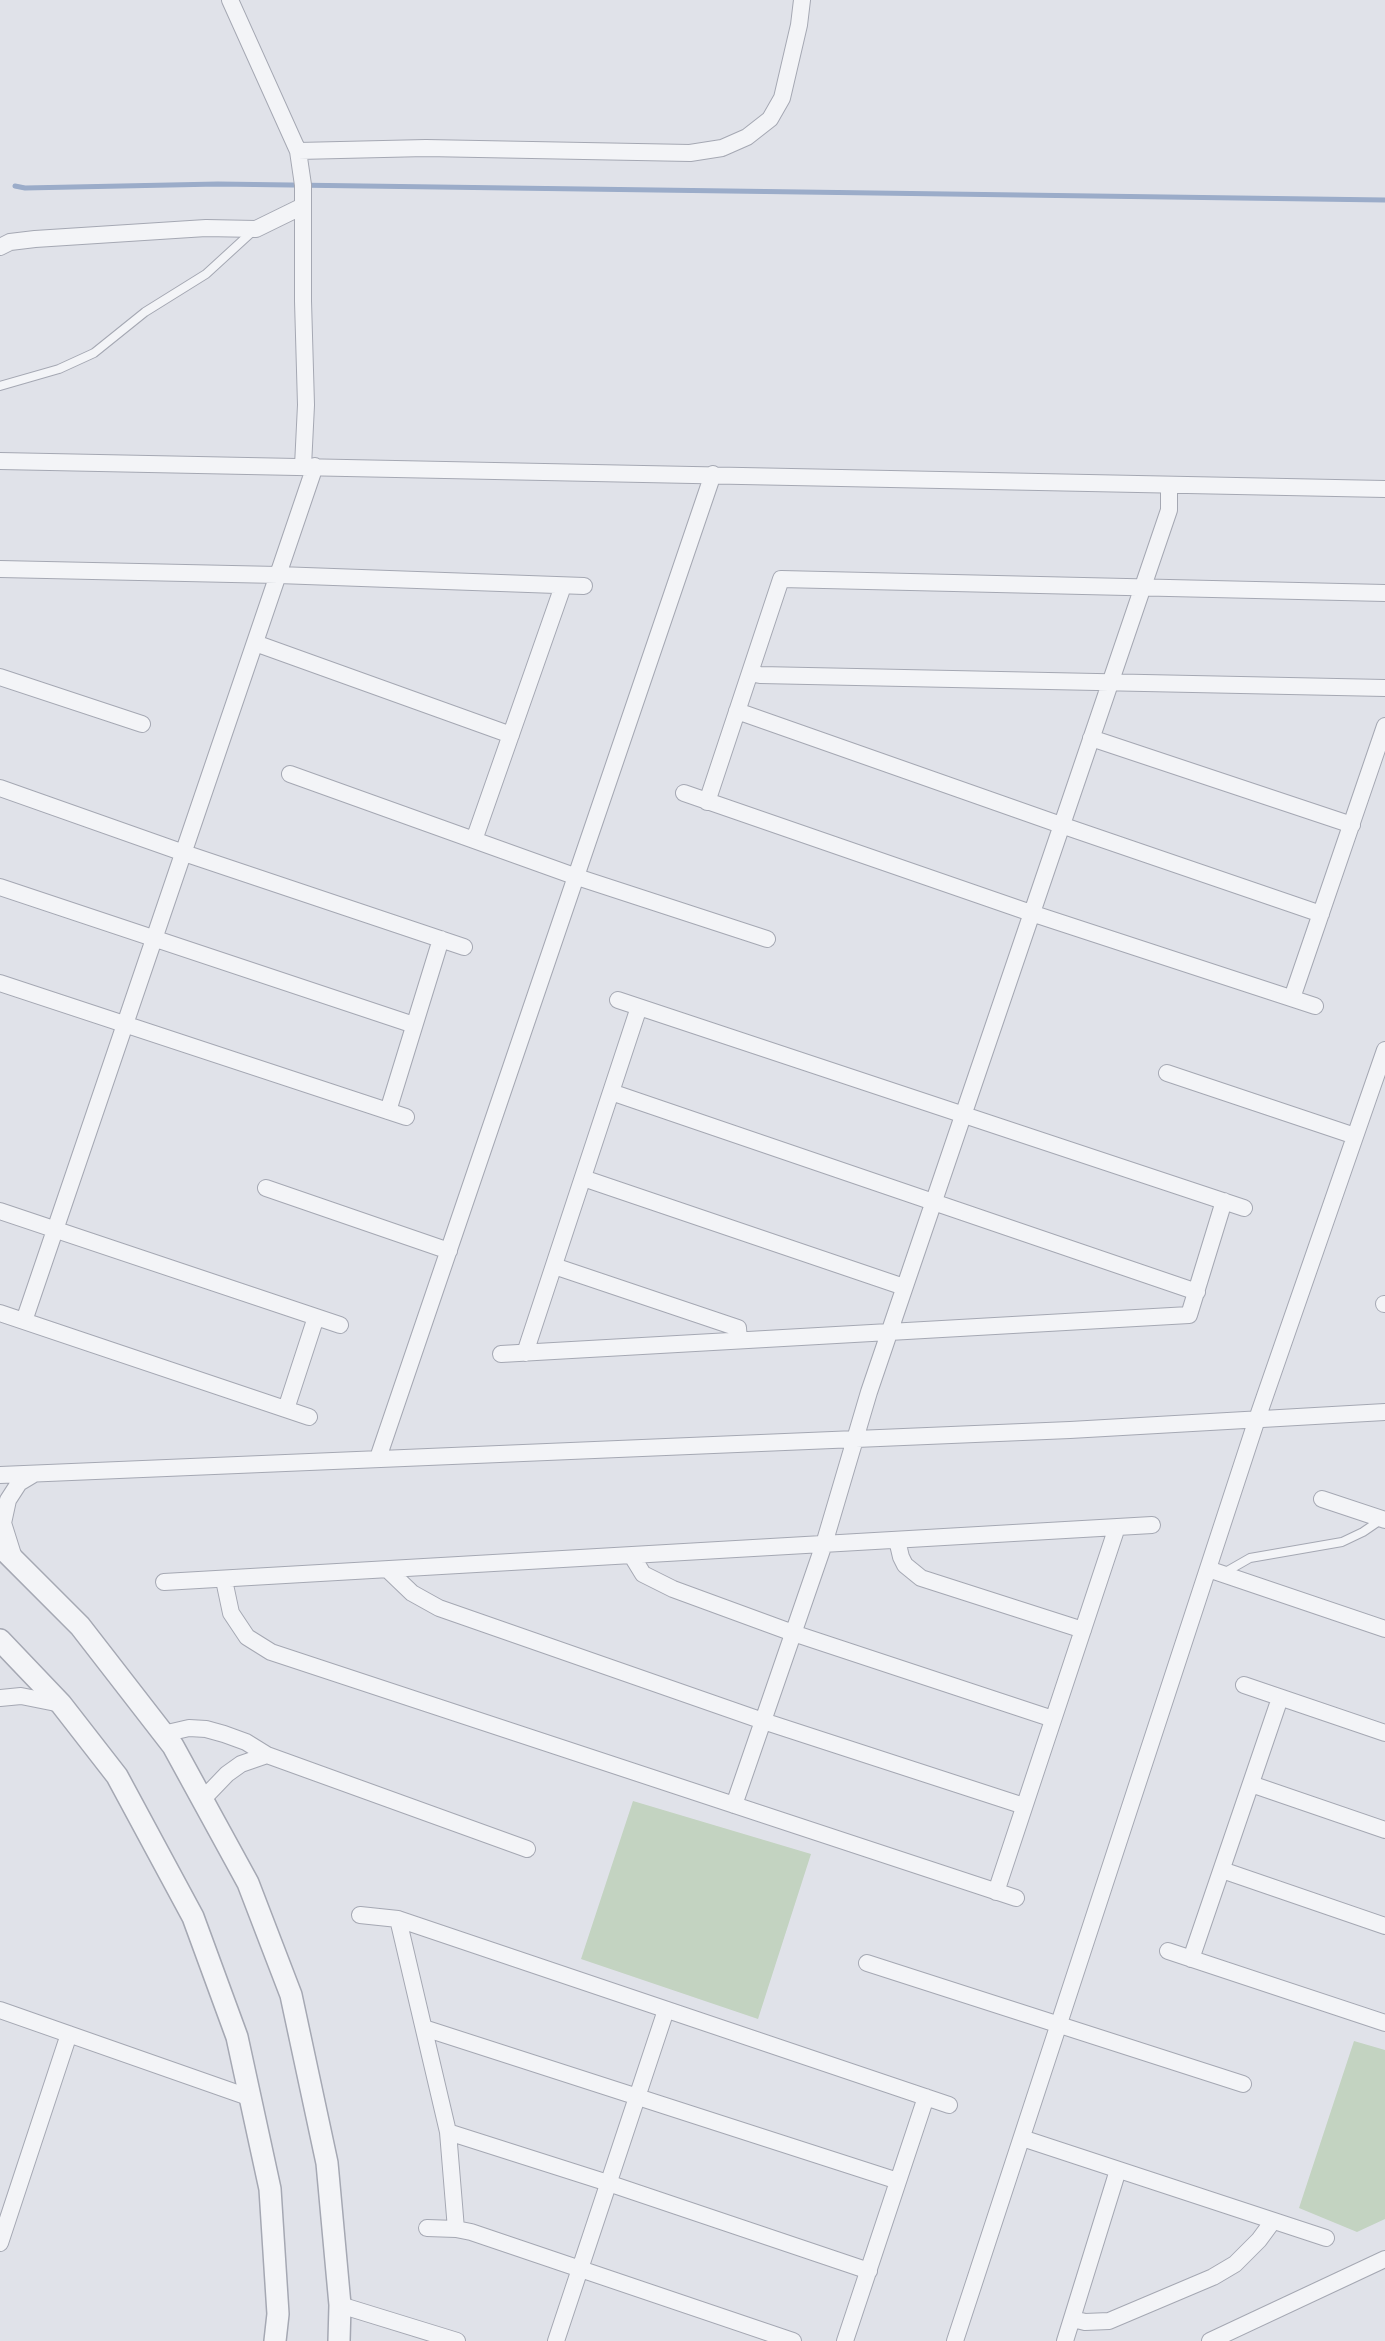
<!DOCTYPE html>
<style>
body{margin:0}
canvas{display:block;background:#e0e2e9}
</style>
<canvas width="1385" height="2341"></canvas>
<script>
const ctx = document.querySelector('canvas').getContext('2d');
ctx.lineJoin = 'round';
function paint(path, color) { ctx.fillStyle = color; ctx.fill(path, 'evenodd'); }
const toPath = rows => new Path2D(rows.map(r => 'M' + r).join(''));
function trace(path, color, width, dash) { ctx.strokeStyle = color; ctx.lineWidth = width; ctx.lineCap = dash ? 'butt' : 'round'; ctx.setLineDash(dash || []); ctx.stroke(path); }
const green = toPath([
 [633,1801,811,1854,758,2019,581,1959],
 [1354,2041,1385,2050,1385,2219,1357,2232,1299,2208]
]);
const stream = toPath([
 [15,186,25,188,218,184,1385,200]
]);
const service = toPath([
 [0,386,59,369,94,353,145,312,206,274,253,231],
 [1222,1574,1250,1558,1342,1542,1363,1532,1382,1519]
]);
const minor = toPath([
 [230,0,298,151,303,185,303,301,306,405,303,466],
 [298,151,426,148,690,153,722,148,747,137,770,119,782,98,799,25,802,0],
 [0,247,10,242,35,239,206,228,256,229,303,206],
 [0,461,1385,489],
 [0,569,278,575,584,586],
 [255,643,511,735],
 [750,673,760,675,1385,688],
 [0,677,142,724],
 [737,711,1061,825,1321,914],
 [1091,738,1352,825],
 [290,774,577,877,767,939],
 [0,788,184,853,464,947],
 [684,793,1031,913,1315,1006],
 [707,802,781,579,1385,593],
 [474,840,563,586],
 [0,887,414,1025],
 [0,983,406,1117],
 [1292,998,1385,726],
 [618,1000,1244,1208],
 [1167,1073,1355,1136],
 [611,1092,1197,1292],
 [388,1111,441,939],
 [583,1178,904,1287],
 [266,1188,449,1251],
 [0,1211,340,1325],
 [554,1266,738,1328,739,1340],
 [1384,1304,1385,1304],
 [0,1313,309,1417],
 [24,1321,315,466],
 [525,1353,639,1007],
 [501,1354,1189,1315,1224,1201],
 [286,1409,316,1317],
 [378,1458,713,474],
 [0,1475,1070,1430,1385,1412],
 [1322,1499,1385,1520],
 [897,1540,901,1557,905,1565,921,1578,1083,1630],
 [632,1556,643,1574,673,1589,793,1633,1053,1719],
 [14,1558,3,1523,8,1500,19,1483,34,1474],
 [1208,1569,1385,1629],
 [388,1570,412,1593,439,1608,763,1721,1024,1806],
 [224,1580,231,1613,247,1637,271,1652,1016,1898],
 [164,1582,1152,1525],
 [1244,1685,1385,1733],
 [0,1698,21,1696,61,1704],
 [163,1734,189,1728,206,1729,224,1734,246,1742,267,1755,527,1849],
 [1251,1784,1385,1830],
 [202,1800,227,1774,241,1764,267,1755],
 [734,1805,824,1544,869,1392,1169,510,1169,485],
 [1222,1870,1385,1926],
 [996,1892,1117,1527],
 [360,1915,398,1919,949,2105],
 [398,1919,448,2132,456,2229],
 [1168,1951,1385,2023],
 [1191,1959,1280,1698],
 [867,1963,1243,2084],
 [0,2010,251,2098],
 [424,2028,898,2181],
 [448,2132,608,2183,869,2271],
 [1022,2138,1326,2238],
 [427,2228,456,2229,471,2232,793,2341],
 [0,2243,69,2034],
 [340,2305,457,2341],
 [1073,2319,1085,2322,1109,2321,1213,2277,1235,2264,1259,2240,1273,2221],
 [556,2341,666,2010],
 [845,2341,926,2097],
 [955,2341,1257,1419,1385,1050],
 [1065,2341,1118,2170],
 [1210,2341,1385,2259]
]);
const tertiary = toPath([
 [0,1546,80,1626,173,1746,248,1883,291,1995,327,2163,340,2305,339,2341],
 [0,1640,61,1704,117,1776,193,1917,237,2037,270,2189,278,2314,275,2341]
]);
paint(green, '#c3d3c1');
trace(stream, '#9bacc9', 5);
trace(service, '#a5a8b3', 10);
trace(minor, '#a5a8b3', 18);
trace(tertiary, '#a5a8b3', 24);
trace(service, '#f3f4f7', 8);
trace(minor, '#f3f4f7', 16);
trace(tertiary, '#f3f4f7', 21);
</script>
